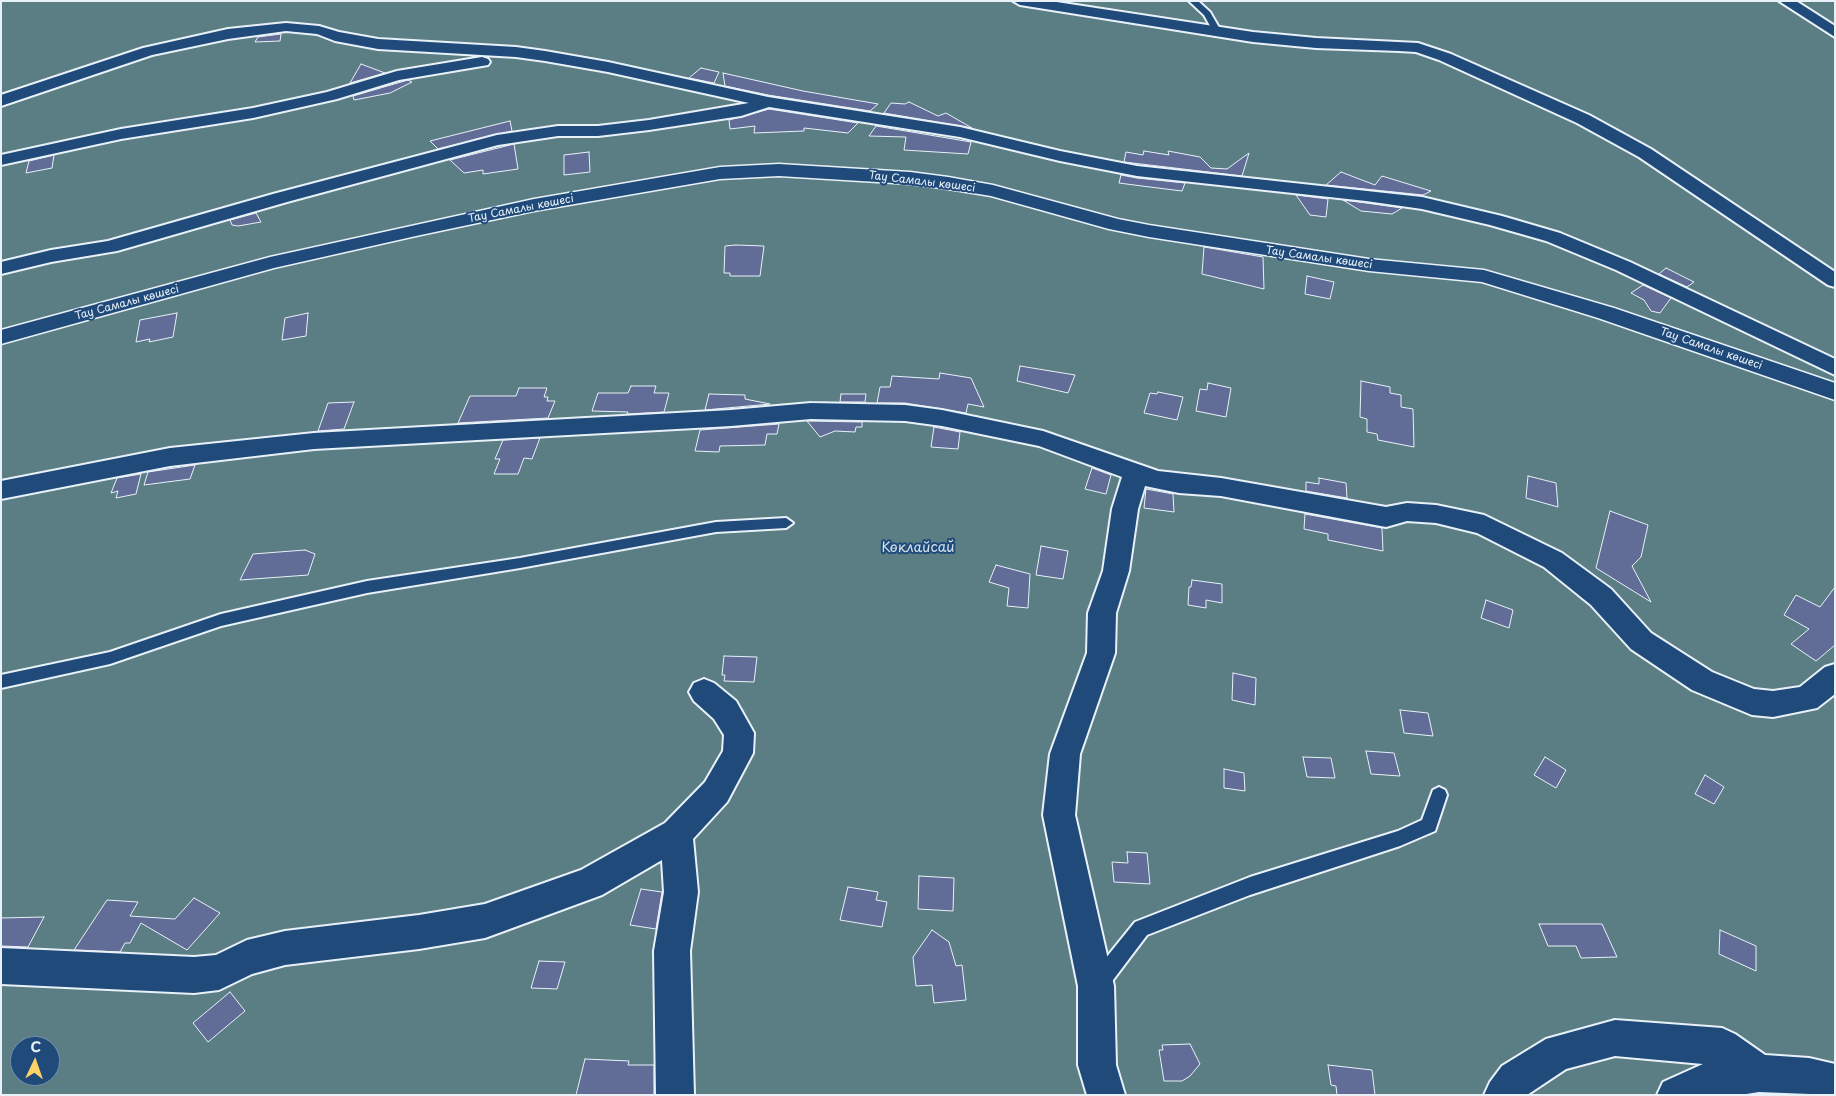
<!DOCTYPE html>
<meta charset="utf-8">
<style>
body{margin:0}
#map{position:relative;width:1836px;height:1096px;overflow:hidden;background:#2c507f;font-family:"Playpen Sans",sans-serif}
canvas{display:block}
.frame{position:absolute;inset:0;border:2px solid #e8f1f8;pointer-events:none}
.north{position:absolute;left:10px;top:1036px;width:50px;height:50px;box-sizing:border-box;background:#1f4a7a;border:1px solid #6f8dac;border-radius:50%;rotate:3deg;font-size:14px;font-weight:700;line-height:20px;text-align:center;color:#e8f1f8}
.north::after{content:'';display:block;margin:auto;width:18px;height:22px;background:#ffd166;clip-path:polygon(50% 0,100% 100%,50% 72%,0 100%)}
</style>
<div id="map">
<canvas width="1836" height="1096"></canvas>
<div class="frame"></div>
<div class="north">С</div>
</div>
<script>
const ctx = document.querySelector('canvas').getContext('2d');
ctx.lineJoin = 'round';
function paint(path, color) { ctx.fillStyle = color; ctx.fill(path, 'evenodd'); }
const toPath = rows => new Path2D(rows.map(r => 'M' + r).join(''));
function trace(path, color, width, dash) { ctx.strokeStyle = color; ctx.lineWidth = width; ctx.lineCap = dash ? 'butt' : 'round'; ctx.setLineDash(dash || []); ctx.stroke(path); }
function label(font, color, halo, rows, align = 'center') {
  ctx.font = font + ' "Playpen Sans",sans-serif'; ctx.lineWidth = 4; ctx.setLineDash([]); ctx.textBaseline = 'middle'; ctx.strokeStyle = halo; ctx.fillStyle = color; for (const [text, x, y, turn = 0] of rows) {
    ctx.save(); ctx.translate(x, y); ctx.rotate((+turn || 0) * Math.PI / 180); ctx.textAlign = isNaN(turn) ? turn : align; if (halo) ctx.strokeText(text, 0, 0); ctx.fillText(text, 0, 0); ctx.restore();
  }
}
const green = toPath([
 [1,1,1835,1,1835,1095,1,1095],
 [20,1046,50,1046,50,1076,20,1076]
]);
const building = toPath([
 [281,34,280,41,255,42,258,37,281,34],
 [361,64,385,73,350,83,361,64],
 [701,68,719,72,714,83,689,78,701,68],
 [723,73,803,91,878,104,870,111,768,95,725,86,723,73],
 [408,80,412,82,390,93,354,100,353,96,408,80],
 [909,102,938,116,946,113,972,128,884,113,891,103,905,104,909,102],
 [769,109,858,123,848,133,804,128,804,131,754,133,755,126,730,129,729,120,769,109],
 [510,121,512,131,438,149,430,141,510,121],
 [876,126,971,142,968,154,904,150,906,137,869,136,876,126],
 [514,144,518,169,483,174,483,170,464,173,450,160,514,144],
 [1144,151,1169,155,1168,151,1200,157,1211,168,1227,169,1249,153,1242,176,1124,162,1126,152,1143,155,1144,151],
 [589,152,590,172,564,175,564,155,589,152],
 [54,155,52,168,26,173,29,161,54,155],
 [1341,172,1375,185,1382,176,1431,191,1423,195,1326,185,1341,172],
 [1121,175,1137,178,1185,183,1182,191,1142,186,1119,183,1121,175],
 [1296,195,1328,199,1326,217,1310,215,1296,195],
 [1343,200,1366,203,1402,208,1392,214,1361,211,1343,200],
 [256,213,261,222,238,226,232,225,230,220,256,213],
 [736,245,764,246,760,276,730,276,730,273,724,273,725,246,736,245],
 [1204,247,1263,257,1264,289,1202,274,1204,247],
 [1666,268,1694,282,1687,287,1659,274,1666,268],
 [1307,276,1334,282,1330,299,1305,294,1307,276],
 [1643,285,1671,298,1660,313,1651,311,1644,300,1631,293,1643,285],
 [177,313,173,337,149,342,150,339,136,342,140,320,177,313],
 [308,313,306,336,282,340,285,318,308,313],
 [1020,366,1075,375,1068,393,1017,381,1020,366],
 [940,373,971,378,984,407,968,404,966,413,905,403,877,403,880,387,890,387,892,376,939,379,940,373],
 [1361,381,1390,387,1390,393,1401,395,1401,407,1413,409,1414,447,1378,440,1377,434,1367,432,1367,419,1360,417,1361,381],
 [1208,383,1231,388,1226,417,1196,411,1200,389,1207,390,1208,383],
 [631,386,656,386,654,393,669,393,664,412,627,414,628,412,592,411,598,393,628,393,631,386],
 [519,388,547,388,544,397,548,397,547,401,555,401,548,418,458,423,470,396,516,396,519,388],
 [1158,392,1183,397,1177,420,1144,413,1150,393,1157,394,1158,392],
 [709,394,745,395,745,399,770,404,705,410,709,394],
 [841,394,866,394,865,402,840,402,841,394],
 [354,402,344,429,318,431,328,403,354,402],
 [807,421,811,421,862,422,862,427,856,427,855,432,835,431,820,437,807,421],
 [779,424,777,434,767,434,765,445,720,446,719,452,695,451,700,430,779,424],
 [934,427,960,432,958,449,931,447,934,427],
 [540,438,532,459,524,458,518,474,494,474,500,459,495,459,503,440,540,438],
 [195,465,190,479,144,485,148,472,195,465],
 [1092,468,1111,475,1106,494,1085,489,1092,468],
 [141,474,136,494,116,498,118,491,111,493,117,478,141,474],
 [1528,476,1556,483,1558,507,1526,498,1528,476],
 [1319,478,1346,483,1347,498,1306,491,1306,482,1319,484,1319,478],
 [1146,489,1173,494,1174,512,1144,508,1146,489],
 [1610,511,1648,525,1641,557,1632,566,1651,602,1596,568,1610,511],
 [1305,514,1382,528,1383,551,1328,540,1328,534,1304,529,1305,514],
 [1041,546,1068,551,1063,579,1036,575,1041,546],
 [305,550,315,554,308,575,240,580,253,554,305,550],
 [996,565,1030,574,1028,608,1007,606,1009,588,989,582,996,565],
 [1192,580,1222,584,1222,603,1206,600,1206,608,1188,605,1189,587,1191,587,1192,580],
 [1835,587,1835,645,1816,661,1791,644,1809,629,1784,615,1796,595,1820,607,1835,587],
 [1486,600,1513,610,1509,628,1481,618,1486,600],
 [724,656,757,657,754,682,724,681,725,675,722,675,724,656],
 [1233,673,1256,678,1255,705,1232,700,1233,673],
 [1400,710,1428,713,1433,736,1404,733,1400,710],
 [1366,751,1394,753,1400,776,1371,774,1366,751],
 [1303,757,1331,758,1335,778,1307,777,1303,757],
 [1545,757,1566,770,1556,788,1534,775,1545,757],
 [1224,769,1244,773,1245,791,1224,788,1224,769],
 [1705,775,1724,787,1714,804,1695,794,1705,775],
 [1127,852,1147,853,1150,884,1114,882,1112,862,1128,863,1127,852],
 [919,876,954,878,953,911,918,909,919,876],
 [848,887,878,892,876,900,887,902,882,927,840,920,848,887],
 [641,889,662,892,656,929,630,925,641,889],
 [194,898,220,913,187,950,141,923,130,943,125,943,120,952,74,950,107,900,138,902,130,916,175,919,194,898],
 [44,917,28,947,1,946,1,918,44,917],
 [1539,924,1602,924,1617,957,1581,958,1576,946,1548,946,1539,924],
 [932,930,949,942,956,966,962,965,966,1000,934,1003,932,985,916,986,913,957,932,930],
 [1720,930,1756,946,1756,971,1719,954,1720,930],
 [539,961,565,962,557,989,531,988,539,961],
 [230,992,245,1011,208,1042,193,1023,230,992],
 [1190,1044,1200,1064,1190,1076,1182,1081,1164,1081,1159,1050,1163,1050,1162,1045,1190,1044],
 [585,1059,629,1061,628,1065,654,1065,654,1095,576,1095,585,1059],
 [1328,1065,1372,1070,1375,1095,1337,1095,1336,1086,1331,1085,1328,1065]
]);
const service = toPath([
 [1189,1,1198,1,1210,12,1221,31,1220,33,1214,33,1204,15,1189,1],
 [786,518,793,523,786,528,716,532,520,568,367,593,221,626,110,664,1,688,1,675,110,652,221,614,367,581,520,558,716,522,786,518],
 [1439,787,1445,790,1447,795,1435,831,1400,846,1250,895,1147,935,1107,988,1100,990,1093,988,1091,981,1093,974,1135,922,1250,877,1398,831,1422,820,1433,790,1439,787]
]);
const minor = toPath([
 [1013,1,1050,1,1253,32,1316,38,1418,43,1451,54,1589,115,1651,149,1835,272,1835,287,1828,285,1639,157,1577,123,1439,60,1416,52,1399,51,1316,48,1253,42,1020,5,1013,1],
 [1779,1,1796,1,1835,26,1835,37,1779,1],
 [286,23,319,26,339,32,378,39,516,47,545,51,608,62,768,97,960,127,1060,151,1137,166,1422,197,1502,216,1560,233,1630,262,1835,359,1835,375,1616,270,1546,241,1490,225,1422,209,1366,201,1137,176,1060,161,960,137,769,107,741,116,649,130,598,136,558,136,498,145,287,202,117,251,51,262,1,274,1,262,51,250,108,241,273,194,497,135,558,126,598,126,649,120,749,103,608,72,545,61,516,57,378,49,335,41,317,34,286,31,228,39,152,55,1,106,1,95,143,48,228,29,286,23],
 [482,57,488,59,490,62,488,65,399,80,337,99,253,118,121,139,1,165,1,155,121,129,253,108,327,92,397,71,482,57],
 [811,403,905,405,942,410,1043,431,1158,471,1221,478,1386,507,1407,503,1436,505,1484,515,1562,553,1611,589,1651,633,1712,672,1754,689,1773,691,1800,687,1825,667,1835,664,1835,694,1817,708,1773,717,1752,715,1692,690,1631,649,1591,605,1544,567,1477,533,1436,523,1407,521,1386,527,1221,496,1179,493,1145,486,1138,509,1129,571,1116,613,1115,653,1080,754,1075,815,1114,986,1116,1065,1125,1095,1087,1095,1078,1065,1078,986,1043,815,1050,754,1087,653,1088,613,1103,571,1112,509,1122,477,1039,446,942,426,905,421,811,419,731,426,314,449,170,466,1,499,1,481,170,448,314,433,731,410,811,403],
 [704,679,714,683,736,701,754,733,753,753,727,802,693,839,698,892,690,951,694,1095,656,1095,654,951,664,892,662,860,602,895,485,938,419,949,285,965,252,974,219,990,194,993,1,984,1,948,194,957,216,955,247,940,285,931,419,915,485,904,581,870,665,823,705,782,723,751,724,735,714,719,694,701,689,692,694,683,704,679],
 [1615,1020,1722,1028,1735,1034,1765,1055,1809,1058,1835,1064,1835,1095,1759,1092,1740,1095,1657,1095,1663,1082,1703,1064,1615,1056,1566,1069,1527,1095,1484,1095,1490,1082,1502,1066,1546,1039,1615,1020]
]);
const tertiary = toPath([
 [779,164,910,172,948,177,993,185,1118,219,1149,225,1369,259,1484,270,1614,308,1835,383,1835,400,1598,318,1482,282,1369,271,1149,237,1109,229,991,196,948,189,910,184,779,176,720,179,534,211,416,236,274,268,1,344,1,330,270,257,534,199,720,167,779,164]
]);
const farStreetnames = [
 ["Тау Самалы көшесі",922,182,7],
 ["Тау Самалы көшесі",521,209,-11],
 ["Тау Самалы көшесі",1319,258,8],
 ["Тау Самалы көшесі",127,303,-15],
 ["Тау Самалы көшесі",1711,349,19]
];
const parkNames = [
 ["Көклайсай",918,548]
];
paint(green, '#5a7e83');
paint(building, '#616d97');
trace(building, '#e8f1f8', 1);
trace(service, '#e8f1f8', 4);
trace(minor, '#e8f1f8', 4);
trace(tertiary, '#e8f1f8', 3);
paint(service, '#1f4a7a');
paint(minor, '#1f4a7a');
paint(tertiary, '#1f4a7a');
label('11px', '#e8f1f8', '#1f4a7a', farStreetnames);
label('14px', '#d3e0e6', '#1f4a7a', parkNames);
</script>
